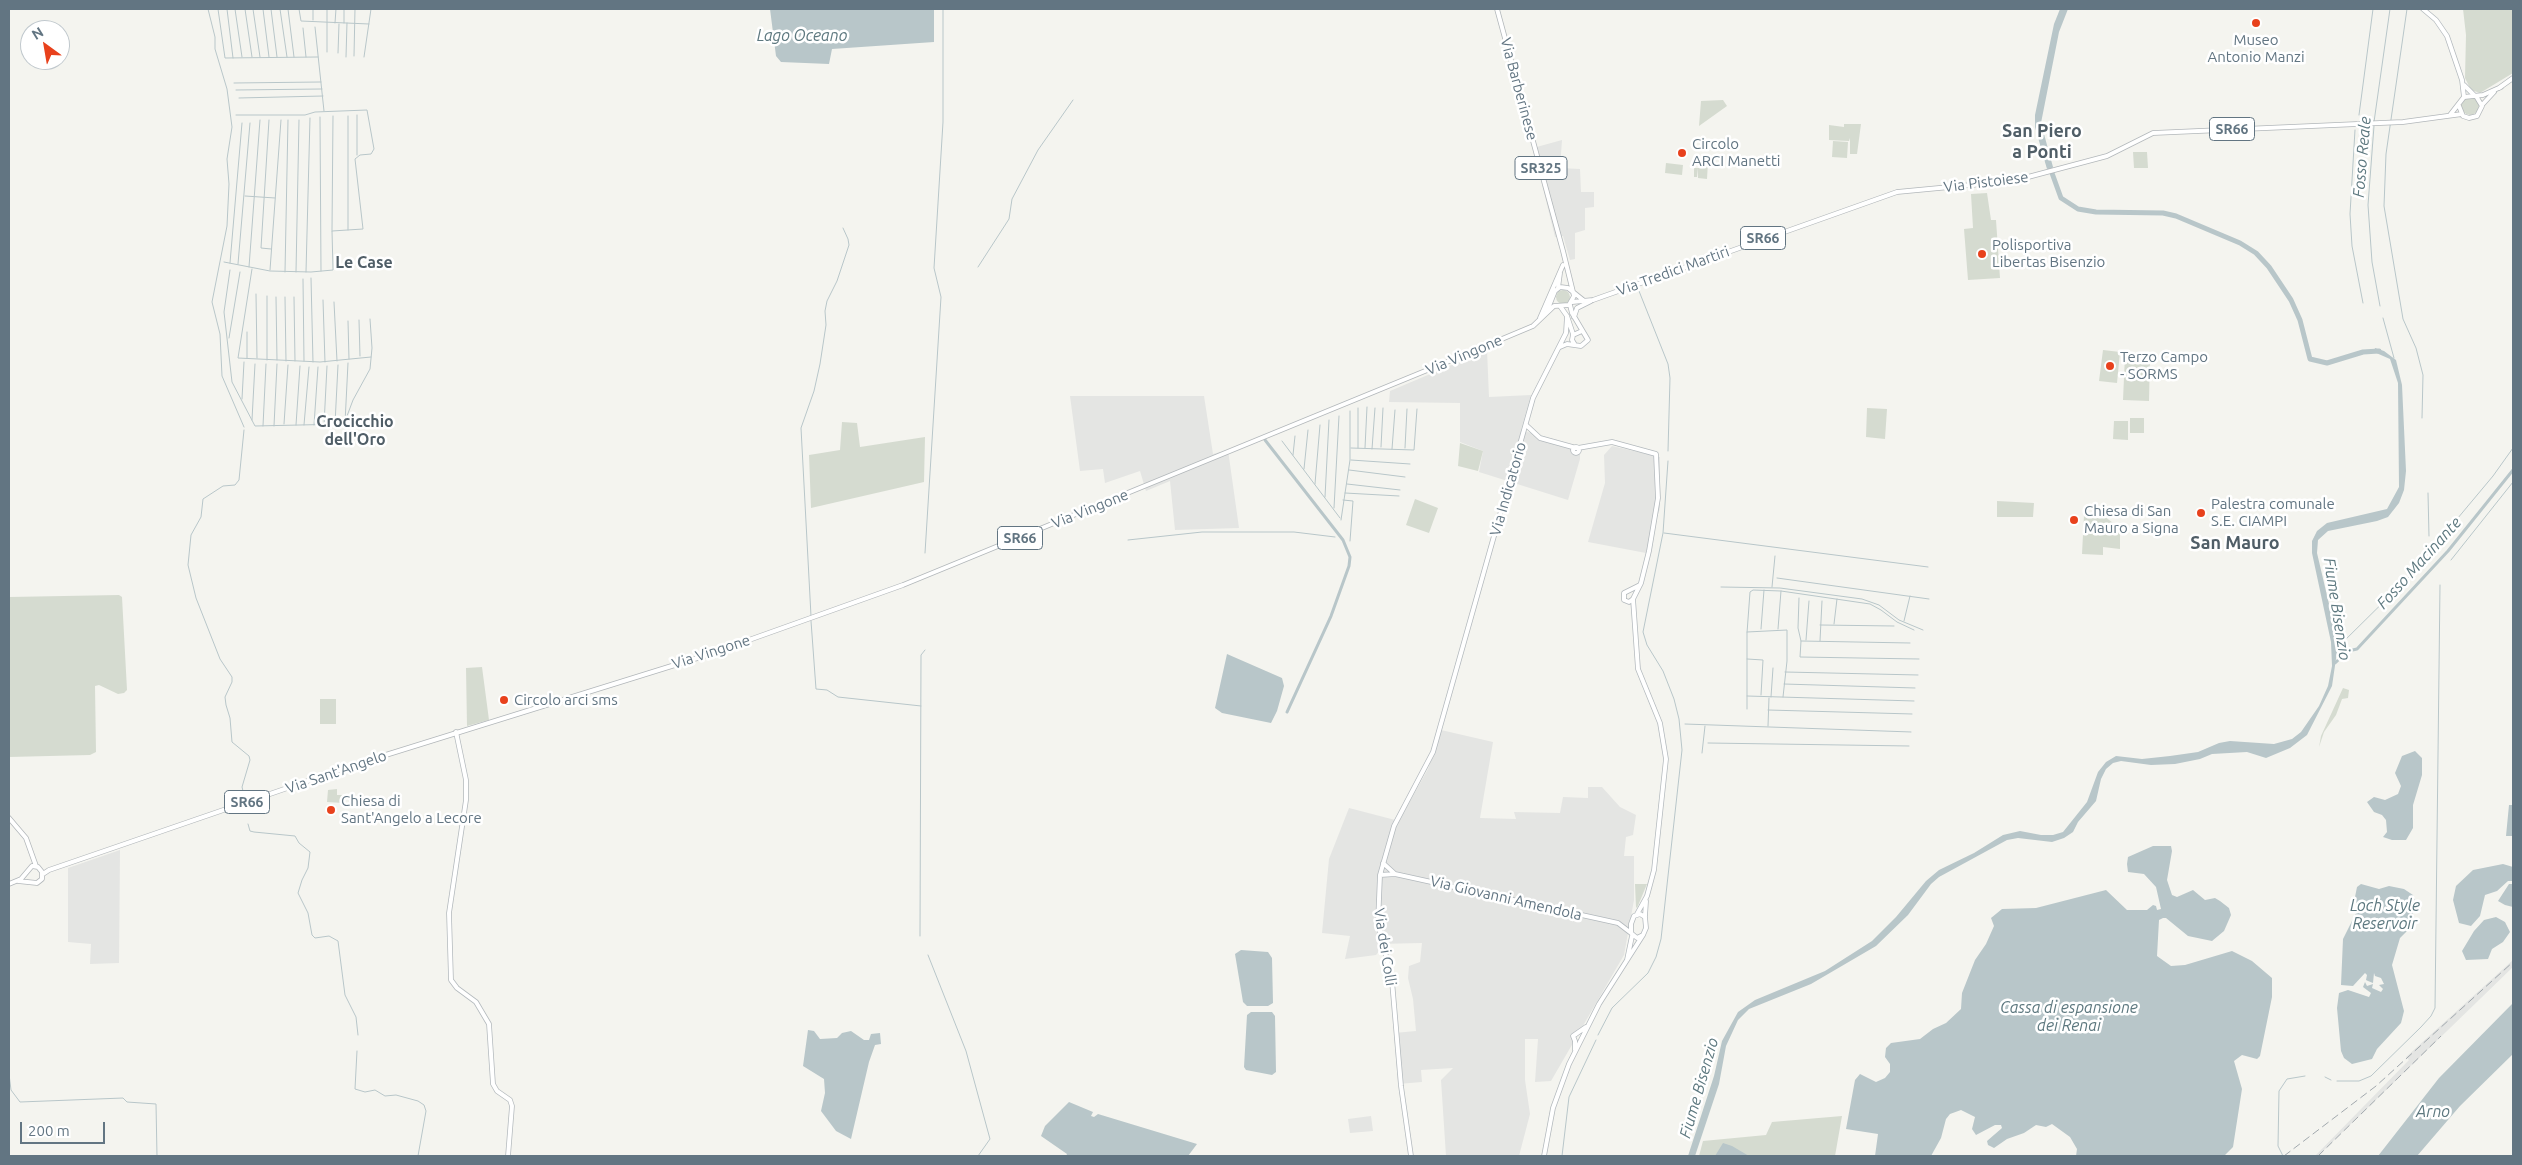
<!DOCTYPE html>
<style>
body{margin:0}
#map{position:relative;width:2522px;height:1165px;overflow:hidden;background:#f4f4ef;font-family:Ubuntu,sans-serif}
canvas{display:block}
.frame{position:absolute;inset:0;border:10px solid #627582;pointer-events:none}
.north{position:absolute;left:20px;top:20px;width:50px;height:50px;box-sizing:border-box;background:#fff;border:1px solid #c0c8cd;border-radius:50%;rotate:328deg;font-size:14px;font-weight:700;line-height:20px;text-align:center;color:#627582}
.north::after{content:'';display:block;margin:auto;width:18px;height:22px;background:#e8411c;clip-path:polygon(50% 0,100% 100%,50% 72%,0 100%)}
.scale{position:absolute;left:20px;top:1122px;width:85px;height:22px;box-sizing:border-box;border:2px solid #627582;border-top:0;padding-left:6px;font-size:15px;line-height:18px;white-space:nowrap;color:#627582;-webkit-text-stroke:4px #fff;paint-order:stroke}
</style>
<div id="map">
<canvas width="2522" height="1165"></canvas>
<div class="frame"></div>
<div class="north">N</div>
<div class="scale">200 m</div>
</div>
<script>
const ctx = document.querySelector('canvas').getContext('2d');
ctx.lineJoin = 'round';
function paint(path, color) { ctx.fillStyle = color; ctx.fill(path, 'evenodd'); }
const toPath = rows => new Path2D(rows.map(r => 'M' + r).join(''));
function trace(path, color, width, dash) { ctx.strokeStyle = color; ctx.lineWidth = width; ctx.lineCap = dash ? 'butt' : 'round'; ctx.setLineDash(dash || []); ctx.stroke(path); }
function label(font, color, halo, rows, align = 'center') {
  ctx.font = font + ' Ubuntu,sans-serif'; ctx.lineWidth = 5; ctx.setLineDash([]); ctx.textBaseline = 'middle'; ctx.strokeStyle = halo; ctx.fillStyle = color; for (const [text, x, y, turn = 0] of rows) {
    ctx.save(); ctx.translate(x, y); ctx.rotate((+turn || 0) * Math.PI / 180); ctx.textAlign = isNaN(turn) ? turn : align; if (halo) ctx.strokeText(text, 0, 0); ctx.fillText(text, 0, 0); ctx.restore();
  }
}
const built = toPath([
 [1562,140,1560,168,1580,169,1581,192,1594,192,1594,207,1585,208,1585,230,1575,233,1575,259,1570,260,1563,236,1555,237,1533,148],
 [1487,350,1489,397,1531,395,1521,430,1580,447,1580,459,1568,500,1479,472,1483,451,1460,442,1460,403,1389,402,1390,391],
 [1070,396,1204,396,1213,454,1228,450,1239,528,1175,530,1170,481,1146,491,1140,471,1105,483,1103,469,1080,471],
 [1612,446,1660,457,1660,508,1646,553,1588,542,1605,483,1604,455],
 [1441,730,1493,742,1480,818,1516,819,1514,812,1560,813,1563,797,1588,798,1588,787,1602,787,1620,807,1636,815,1633,835,1626,837,1624,856,1634,856,1634,900,1624,955,1551,1081,1535,1082,1538,1039,1525,1039,1525,1080,1530,1114,1519,1156,1446,1156,1441,1080,1453,1068,1421,1070,1422,1082,1398,1084,1394,1033,1416,1031,1413,999,1408,978,1409,966,1420,962,1422,943,1378,944,1380,950,1376,955,1345,959,1350,936,1322,933,1329,859,1349,808,1399,821,1428,769],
 [120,850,119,963,90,964,91,944,68,942,68,868],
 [2513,960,2513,967,2318,1156,2315,1156,2409,1060,2406,1057],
 [1371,1116,1373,1131,1350,1133,1348,1119]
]);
const green = toPath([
 [2463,9,2513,9,2513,73,2480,93,2471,90,2465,78,2466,35],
 '2461 106a9 9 0 1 1 18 0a9 9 0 1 1-18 0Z',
 [1723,100,1727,106,1699,126,1701,101],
 [1844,124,1861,124,1857,154,1850,154,1850,138,1849,141,1829,140,1829,125,1844,127],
 [1833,141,1848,142,1847,158,1832,157],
 [2133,152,2147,152,2148,168,2134,168],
 [1699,162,1708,162,1707,179,1698,178,1698,168,1697,177,1694,177,1694,168,1699,168],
 [1666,163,1683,165,1682,175,1665,173],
 [1987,193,1991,220,1996,220,2000,278,1968,280,1964,229,1973,228,1971,194],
 '1556 297a7 7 0 1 1 14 0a7 7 0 1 1-14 0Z',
 [2103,350,2120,352,2117,383,2099,381],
 [2125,355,2150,356,2149,401,2123,400],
 [1867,408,1887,409,1885,439,1866,437],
 [2130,418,2144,418,2144,433,2130,433],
 [2114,421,2128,421,2128,440,2113,439],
 [842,422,857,423,860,447,925,437,924,482,811,508,809,455,840,450],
 [1460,443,1483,451,1478,471,1458,466],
 [1415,499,1438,508,1429,533,1406,525],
 [1997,501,2034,503,2033,517,1997,517],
 [2084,515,2105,517,2120,528,2120,549,2103,547,2103,555,2082,554],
 [119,595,122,597,127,690,124,693,118,694,99,685,95,686,96,752,90,755,9,757,9,597],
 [482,667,489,720,467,726,466,668],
 [2343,688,2349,690,2348,698,2342,699,2336,715,2324,732,2319,747,2321,736],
 [320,699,336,699,336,724,320,724],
 [337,789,337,795,344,795,343,803,327,802,328,790],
 [1635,884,1647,884,1637,908,1636,907],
 [1842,1116,1835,1156,1699,1156,1703,1141,1766,1135,1772,1122]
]);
const water = toPath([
 [770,9,934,9,934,42,832,49,829,64,781,62,776,56],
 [2060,9,2068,9,2059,32,2041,123,2053,167,2047,169,2035,127,2035,115,2054,24],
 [2375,348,2384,351,2396,360,2402,385,2406,471,2404,490,2399,503,2388,517,2377,521,2328,531,2318,540,2317,553,2337,638,2337,652,2332,686,2307,735,2290,748,2266,758,2247,752,2212,754,2200,759,2175,764,2151,765,2121,761,2113,763,2106,769,2101,779,2096,801,2078,822,2073,832,2064,838,2052,842,2018,838,2007,840,1939,877,1931,884,1908,915,1876,946,1811,984,1749,1009,1738,1020,1726,1046,1719,1084,1695,1156,1688,1156,1714,1076,1722,1041,1738,1012,1755,1000,1825,971,1872,941,1896,917,1926,881,1939,870,1974,853,2003,835,2020,831,2041,835,2053,835,2063,832,2087,802,2098,772,2106,762,2116,756,2142,759,2170,756,2198,752,2219,743,2230,741,2274,744,2292,739,2301,732,2319,706,2328,686,2332,666,2331,642,2312,553,2312,541,2317,531,2327,523,2387,509,2399,487,2398,383,2390,359,2374,352],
 [1227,654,1282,678,1284,686,1277,711,1271,723,1222,713,1215,708],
 [2415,751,2422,758,2422,775,2413,805,2413,828,2406,840,2392,840,2383,837,2387,832,2386,820,2382,815,2374,812,2367,802,2374,797,2385,800,2398,794,2401,786,2395,773,2402,756],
 [2509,805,2513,805,2513,836,2506,836],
 [2153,846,2171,846,2172,851,2167,880,2172,895,2177,897,2193,890,2205,900,2215,898,2220,901,2229,908,2231,915,2224,931,2212,941,2188,936,2166,918,2163,918,2159,920,2157,956,2171,966,2185,965,2232,951,2252,961,2272,978,2272,997,2260,1056,2257,1059,2242,1055,2234,1061,2242,1089,2233,1147,2224,1156,2076,1156,2077,1149,2070,1137,2052,1124,2046,1127,2036,1125,2024,1133,2007,1139,1994,1148,1988,1145,1987,1141,2002,1128,2001,1125,1995,1125,1976,1135,1972,1129,1975,1117,1961,1110,1950,1114,1946,1119,1941,1138,1931,1156,1875,1156,1878,1134,1846,1129,1855,1080,1860,1074,1876,1082,1885,1078,1890,1072,1890,1064,1885,1057,1886,1048,1891,1043,1920,1039,1933,1029,1946,1023,1961,1009,1962,993,1975,960,1986,944,1994,926,1991,918,2002,909,2036,908,2106,890,2127,910,2147,910,2153,905,2156,906,2157,910,2161,909,2156,887,2144,874,2128,872,2127,864,2128,857],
 [2503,864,2513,867,2513,881,2508,881,2497,891,2485,895,2480,916,2471,926,2459,923,2453,900,2456,886,2473,870],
 [2361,884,2379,889,2389,886,2404,889,2413,895,2415,901,2410,928,2400,938,2392,965,2404,1011,2401,1023,2377,1049,2372,1059,2352,1064,2344,1058,2341,1051,2337,1008,2339,993,2348,990,2369,997,2371,993,2363,987,2365,982,2367,986,2373,984,2372,988,2381,992,2383,989,2379,985,2384,984,2381,978,2375,976,2374,973,2373,983,2368,981,2366,980,2367,975,2365,973,2353,986,2341,985,2343,939,2358,909,2355,897,2357,887],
 [2509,884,2513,884,2513,907,2505,905,2498,901],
 [2496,917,2505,922,2510,932,2503,942,2492,949,2488,959,2466,960,2462,951,2474,931,2484,920],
 [1241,950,1268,952,1272,958,1273,1003,1268,1006,1247,1006,1243,1002,1235,954],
 [2513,1003,2513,1054,2460,1106,2417,1156,2378,1156,2439,1078],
 [1251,1012,1272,1012,1275,1016,1276,1072,1272,1075,1246,1070,1244,1067,1247,1015],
 [808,1030,814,1031,820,1039,837,1038,842,1033,851,1031,864,1040,869,1040,871,1034,880,1033,881,1044,875,1045,869,1062,851,1139,836,1131,821,1111,825,1093,824,1079,803,1066],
 [1069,1102,1093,1112,1091,1116,1094,1117,1098,1114,1197,1144,1188,1156,1066,1156,1067,1154,1041,1136,1045,1126],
 [1723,1143,1732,1146,1749,1156,1715,1156]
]);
const stream = toPath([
 [208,9,215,37,215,49,227,89,232,127,227,159,229,184,227,226,212,302,220,334,222,376,244,427],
 [218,9,225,58,318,57],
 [227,9,233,58],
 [235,9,242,57],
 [245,9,252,57],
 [253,9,260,57],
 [263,9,269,57],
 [271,9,277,57],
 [280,9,287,57],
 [288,9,294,57],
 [299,9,301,21,369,24],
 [2407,9,2386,154,2384,206,2403,319,2416,348,2423,375,2422,418],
 [313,20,313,9],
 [335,23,336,9],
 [344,23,344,9],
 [315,27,324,111],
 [303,28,306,57],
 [327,52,327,9],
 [338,53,339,24],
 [354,56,355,9],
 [346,57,347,23],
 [364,57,371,9],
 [234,83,321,82],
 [236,90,322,89],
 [239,98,323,96],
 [2359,115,2373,9],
 [348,116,348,230],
 [320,117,321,271],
 [269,120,261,248,271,249],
 [2374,122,2390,9],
 [2374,126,2368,205,2372,262,2380,306],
 [2355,130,2350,214,2352,246,2363,303],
 [357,155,357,115],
 [245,196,275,198],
 [332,231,333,116],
 [224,262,270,271,311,272,333,270,332,231,363,229,355,159,360,155,371,154,374,149,367,110,315,112,305,115,236,115],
 [230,263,242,123],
 [238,264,250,123],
 [249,267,260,120],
 [978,267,1009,219,1012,199,1038,150,1073,100],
 [252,269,238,358,320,362,371,357],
 [230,270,224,312,232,382,255,426,344,424,353,400,370,369,372,348,370,319],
 [270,270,281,120],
 [285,272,288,120],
 [296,272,299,120],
 [306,272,310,118],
 [311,278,313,362],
 [303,279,304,361],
 [1639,291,1668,364,1670,378,1668,451],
 [256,294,257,358],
 [267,296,267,360],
 [276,297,277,360],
 [285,297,286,361],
 [294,297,295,361],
 [323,300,325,362],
 [334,302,337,361],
 [2383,318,2394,358],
 [359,320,360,356],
 [348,321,349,359],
 [229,338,240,272],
 [247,358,247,332],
 [242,399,244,362],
 [252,420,255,364],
 [345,423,348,363],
 [284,424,288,365],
 [335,424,338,365],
 [296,425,300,366],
 [304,425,309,367],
 [314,425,318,367],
 [324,425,327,366],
 [263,426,266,364],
 [274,426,277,364],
 [244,430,239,480,235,485,223,486,203,499,201,517,191,535,188,565,196,598,220,659,232,677,232,682,225,697,226,705,230,718,232,742,249,756,250,760,242,787,245,799],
 [1282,441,1340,518],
 [1381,447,1383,408],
 [1351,448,1414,450,1417,409],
 [1358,448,1358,408],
 [1365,448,1367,407],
 [1405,448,1407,409],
 [1372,449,1375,408],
 [1392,449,1395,410],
 [1293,455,1295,436],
 [1351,460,1410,464],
 [1304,469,1308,430],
 [1349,470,1405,477],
 [1315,484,1320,425],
 [1347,484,1400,490],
 [1345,493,1399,496],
 [2428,493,2429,536],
 [1325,497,1329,420],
 [1343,500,1353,501,1350,541],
 [1334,508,1339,416],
 [1341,520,1350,460,1350,411],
 [1664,533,1928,567],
 [1128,540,1202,532,1294,532,1335,537],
 [2432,545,2434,551],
 [2432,549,2493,476,2513,448],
 [925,553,941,297,934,268,943,122,943,9],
 [2451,560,2513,482],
 [1777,578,1929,599],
 [1721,587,1780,588,1862,599,1879,605,1899,620,1923,630],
 [1772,587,1775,556],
 [1799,598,1798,628,1801,641,1800,657,1919,659],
 [811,616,801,428,814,391,820,364,826,325,825,311,827,301,837,281,849,245,848,239,843,228],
 [811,621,816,689,827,690,838,697,921,706],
 [1904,621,1910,596],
 [1834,624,1837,599],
 [1820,625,1894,626],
 [1761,629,1764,590],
 [1778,629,1781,591],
 [1747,632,1787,630,1787,661,1783,697],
 [1806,640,1809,601],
 [1801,641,1910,643],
 [1820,641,1822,601],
 [2337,648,2422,564],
 [1747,659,1763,660,1761,695],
 [1785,672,1918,675],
 [1784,684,1915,688],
 [1747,696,1914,701],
 [1771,697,1773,668],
 [1747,709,1747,633,1750,592,1753,590,1781,591,1870,604,1881,610,1897,622,1914,630],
 [1768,710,1912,714],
 [1685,724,1911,732],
 [1768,726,1769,698],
 [1708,743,1909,746],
 [1702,753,1705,726],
 [248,824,250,831,254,832,295,836,299,843,310,852,308,868,302,880,298,893,308,913,312,935,315,938,329,936,338,941,345,995,356,1017,358,1035],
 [920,936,921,655,925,650],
 [928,955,966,1051,990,1139,978,1156],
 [1598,1035,1612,1008,1648,973,1656,957,1661,939,1682,750,1679,719,1674,699,1663,671,1647,645,1643,632,1663,533,1668,461],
 [357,1051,355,1089,365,1092,375,1090,385,1096,396,1095,418,1101,424,1105,426,1111,418,1156],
 [9,1074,11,1090,20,1102,123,1098,127,1102,156,1104,157,1156],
 [2325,1077,2331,1080],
 [2337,1081,2359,1081,2371,1076,2421,1027,2431,1016,2435,1008,2440,585],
 [1562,1156,1569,1097,1596,1040],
 [2283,1156,2278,1146,2279,1091,2287,1079,2305,1076]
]);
const canal = toPath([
 [1265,440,1343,540,1350,557,1349,566,1331,616,1287,712],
 [2335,663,2348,651,2357,649,2448,551,2513,470]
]);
const river = toPath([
 [2048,162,2061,198,2078,209,2096,212,2163,213,2176,216,2240,243,2256,253,2269,267,2291,300,2300,320,2310,359,2327,363,2363,352,2379,351]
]);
const secondary = toPath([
 [2423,9,2436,20,2447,36,2462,80,2464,97],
 [2464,85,2474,95],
 [1560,306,1567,316,1573,334],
 [1574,317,1577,308,1591,301],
 [1575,345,1572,340,1573,335,1582,331],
 [1560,347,1567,344,1581,346,1588,340,1572,313,1570,305],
 [1526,425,1540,438,1576,448],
 '1573 450a3 3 0 1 1 6 0a3 3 0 1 1-6 0Z',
 [1578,448,1612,442,1656,454,1658,498,1649,551,1641,583,1633,599,1629,602,1624,600,1624,593,1640,585],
 [1633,599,1638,669,1660,723,1666,759,1654,870,1647,896,1637,914],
 [456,732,466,780,466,800,449,913,451,980,457,988,476,1002,489,1024,493,1084,497,1091,510,1100,512,1106,508,1156],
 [1383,863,1395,874],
 [1380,875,1395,874,1618,923,1631,933],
 [1640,914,1645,917,1646,928,1643,935,1637,938,1631,933,1631,924,1634,916,1640,914],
 [1645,916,1646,901],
 [1627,960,1632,936],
 [1575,1050,1575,1041,1573,1036,1586,1027],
 [1411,1156,1401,1086,1392,981,1378,923,1380,875,1394,826,1433,752,1533,398,1566,333,1567,316],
 [1544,1156,1553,1108,1569,1064,1599,1004,1643,935]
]);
const primary = toPath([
 [2499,88,2513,78],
 [2482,105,2494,92],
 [2459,106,2463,116,2469,118,2477,116,2482,106,2476,96],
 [2450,115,2464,97,2483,95,2501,87],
 [1558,288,1560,273],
 [1572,302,1593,300,1897,192,2013,181,2107,156,2153,133,2403,122,2462,114],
 [1547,311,1555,291,1560,287,1568,288,1583,300],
 [1540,318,1563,265],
 [9,818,26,838,36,866],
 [43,874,49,870,360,763,707,655,903,585,1447,362,1533,326,1554,306,1569,305,1574,296,1563,251,1497,9],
 [9,884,21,879,32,866,38,867,42,872,42,879,37,883,18,881]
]);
const rail = toPath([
 [2284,1156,2376,1086,2513,962],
 [2318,1156,2441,1036]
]);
const markers = [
 [2256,23,5,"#e8411c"],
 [1682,153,5,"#e8411c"],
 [1982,254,5,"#e8411c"],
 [2110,366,5,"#e8411c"],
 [2201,513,5,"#e8411c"],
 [2074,520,5,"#e8411c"],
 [504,700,5,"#e8411c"],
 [331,810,5,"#e8411c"]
];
const shields = [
 [2232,129,45],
 [1541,168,52],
 [1763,238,45],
 [1020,538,45],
 [247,802,45]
];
const shieldNames = [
 ["SR66",2232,129],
 ["SR325",1541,168],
 ["SR66",1763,238],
 ["SR66",1020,538],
 ["SR66",247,802]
];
const poiNames = [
 ["Museo",2256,40,"center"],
 ["Antonio Manzi",2256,57,"center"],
 ["Circolo",1692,144],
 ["ARCI Manetti",1692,161],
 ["Polisportiva",1992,245],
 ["Libertas Bisenzio",1992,262],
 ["Terzo Campo",2120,357],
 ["- SORMS",2120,374],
 ["Palestra comunale",2211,504],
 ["S.E. CIAMPI",2211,521],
 ["Chiesa di San",2084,511],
 ["Mauro a Signa",2084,528],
 ["Circolo arci sms",514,700],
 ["Chiesa di",341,801],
 ["Sant'Angelo a Lecore",341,818]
];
const streetNames = [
 ["Via Barberinese",1519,89,75],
 ["Via Pistoiese",1986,182,-7],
 ["Via Tredici Martiri",1673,271,-20],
 ["Via Vingone",1464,355,-23],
 ["Via Indicatorio",1508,489,-74],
 ["Via Vingone",1090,509,-22],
 ["Via Vingone",711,652,-18],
 ["Via Sant'Angelo",336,772,-19],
 ["Via Giovanni Amendola",1506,898,13],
 ["Via dei Colli",1385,947,81]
];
const waterNames = [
 ["Lago Oceano",802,36],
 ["Fosso Reale",2362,157,-85],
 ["Fosso Macinante",2419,563,-48],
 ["Fiume Bisenzio",2337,609,81],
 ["Loch Style",2385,906],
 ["Reservoir",2385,924],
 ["Cassa di espansione",2069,1008],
 ["dei Renai",2069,1026],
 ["Fiume Bisenzio",1699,1088,-74],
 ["Arno",2433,1112]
];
const neighbourhoodNames = [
 ["Le Case",364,263],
 ["Crocicchio",355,422],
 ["dell'Oro",355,440]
];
const quarterNames = [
 ["San Piero",2042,131],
 ["a Ponti",2042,152],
 ["San Mauro",2235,543]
];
paint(built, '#e4e5e3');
paint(green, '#d5dbd0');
paint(water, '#b8c6c9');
trace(stream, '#b8c6c9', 1);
trace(canal, '#b8c6c9', 3);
trace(river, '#b8c6c9', 5);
trace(secondary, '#b3b9bd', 5.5);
trace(primary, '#b2b7ba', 5.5);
trace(secondary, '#fff', 4);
trace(primary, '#fff', 4);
trace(rail, '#a1a8ad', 1, [8, 4]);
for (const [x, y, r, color] of markers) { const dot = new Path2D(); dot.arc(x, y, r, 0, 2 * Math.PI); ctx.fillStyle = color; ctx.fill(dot); trace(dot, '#fff', 2); }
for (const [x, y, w] of shields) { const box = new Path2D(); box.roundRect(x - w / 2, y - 11.5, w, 23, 4); ctx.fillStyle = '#fff'; ctx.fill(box); trace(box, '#627582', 1); }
label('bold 14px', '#627582', null, shieldNames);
label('15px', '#627582', '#fff', poiNames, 'left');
label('15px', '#627582', '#fff', streetNames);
label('italic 16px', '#5d787f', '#fff', waterNames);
label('bold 16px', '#505e67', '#fff', neighbourhoodNames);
label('bold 18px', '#505e67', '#fff', quarterNames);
</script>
